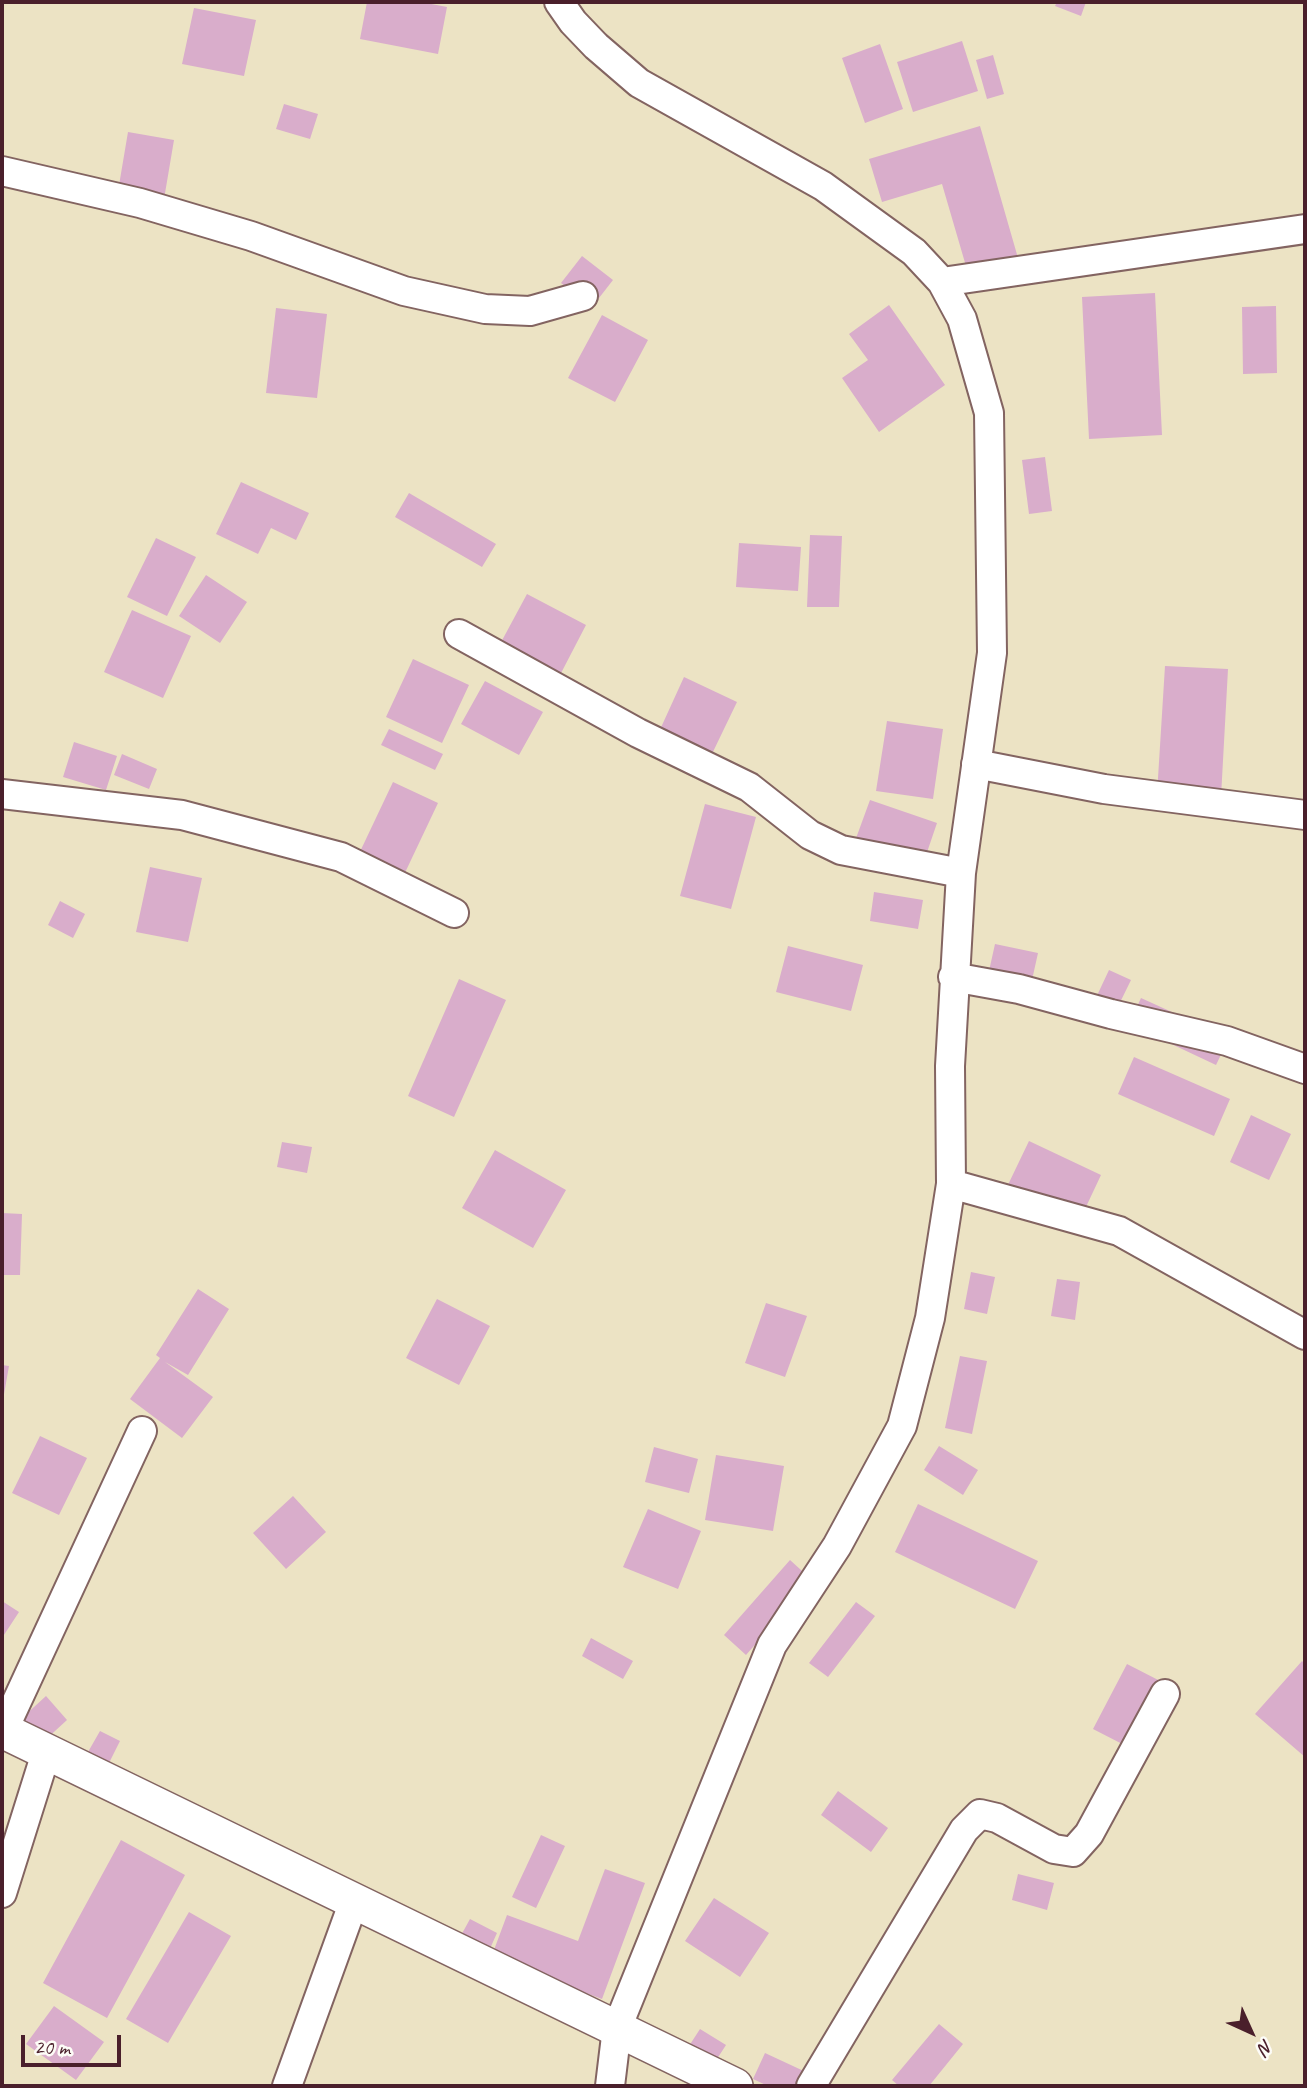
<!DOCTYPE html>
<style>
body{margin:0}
#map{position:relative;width:1307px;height:2088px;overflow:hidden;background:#ece3c4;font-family:Caveat,sans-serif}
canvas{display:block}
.frame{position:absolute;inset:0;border:4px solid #4a1f2b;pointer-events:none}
.north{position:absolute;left:1216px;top:1997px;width:70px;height:70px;-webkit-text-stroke:5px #fdfcf7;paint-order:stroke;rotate:135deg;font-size:19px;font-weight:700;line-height:28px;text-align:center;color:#4a1f2b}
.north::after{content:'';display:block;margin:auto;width:24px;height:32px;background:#4a1f2b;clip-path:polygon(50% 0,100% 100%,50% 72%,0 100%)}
.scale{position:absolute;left:21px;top:2035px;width:100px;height:32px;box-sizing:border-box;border:4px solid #4a1f2b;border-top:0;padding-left:9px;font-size:21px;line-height:24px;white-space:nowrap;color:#4a1f2b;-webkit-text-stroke:5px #fdfcf7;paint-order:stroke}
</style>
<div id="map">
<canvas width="1307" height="2088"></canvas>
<div class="frame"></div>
<div class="north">N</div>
<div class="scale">20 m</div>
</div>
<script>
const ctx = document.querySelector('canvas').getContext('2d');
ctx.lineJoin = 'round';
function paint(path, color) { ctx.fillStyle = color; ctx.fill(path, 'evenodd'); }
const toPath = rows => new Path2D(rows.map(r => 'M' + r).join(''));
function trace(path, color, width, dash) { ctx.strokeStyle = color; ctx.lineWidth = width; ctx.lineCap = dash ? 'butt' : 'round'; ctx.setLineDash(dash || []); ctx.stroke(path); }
const building = toPath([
 [367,2,421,2,447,7,438,54,360,39],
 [1057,2,1086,2,1081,16,1055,6],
 [194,8,256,20,244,76,182,64],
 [962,41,978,91,913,112,897,62],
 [880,44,903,109,865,123,842,58],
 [993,55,1004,94,987,99,976,60],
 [284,104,318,114,310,139,276,129],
 [980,126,1018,258,968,273,942,184,882,202,869,159],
 [128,132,174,140,162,211,116,203],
 [582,256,613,280,592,307,561,283],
 [1155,293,1162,435,1089,439,1082,297],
 [889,305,945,385,879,432,842,378,868,360,849,334],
 [1276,306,1277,373,1243,374,1242,307],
 [276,308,327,314,317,398,266,393],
 [602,315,648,340,615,402,568,378],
 [1045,457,1052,511,1029,514,1022,460],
 [241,482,309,513,296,540,271,528,258,554,216,534],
 [409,493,496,544,482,567,395,517],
 [810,535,842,536,839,607,807,607],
 [156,538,196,557,167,616,127,597],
 [739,543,801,547,798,591,736,587],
 [206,575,247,602,220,643,179,616],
 [527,594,586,625,559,677,499,646],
 [132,610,191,636,163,698,104,672],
 [413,659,469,685,442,743,386,717],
 [1165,666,1228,669,1221,797,1157,794],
 [684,677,737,702,710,758,658,734],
 [485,681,543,712,519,755,461,724],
 [887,721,943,729,933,799,876,791],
 [389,729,443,754,435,770,381,745],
 [74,742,117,756,106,790,63,777],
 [122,754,157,769,149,789,114,775],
 [393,782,438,803,402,879,357,858],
 [870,800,937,823,923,864,855,841],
 [705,804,756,817,731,909,680,896],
 [150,867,202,878,188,942,136,932],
 [874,892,923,900,918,929,870,921],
 [60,901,85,914,73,938,48,925],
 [995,944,1038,953,1028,998,985,989],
 [788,946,863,965,851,1011,776,992],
 [1109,970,1131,980,1107,1029,1086,1019],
 [459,979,506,1000,454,1117,408,1096],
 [1141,998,1229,1038,1216,1065,1129,1024],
 [1134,1057,1230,1099,1214,1136,1118,1094],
 [1251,1115,1291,1134,1269,1180,1230,1162],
 [1029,1141,1101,1175,1077,1226,1005,1191],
 [282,1142,312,1147,307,1173,277,1167],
 [495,1150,566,1190,533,1248,462,1208],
 [2,1213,22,1214,20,1275,2,1275],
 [971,1272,995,1277,987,1314,964,1309],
 [1057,1279,1080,1282,1075,1320,1051,1316],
 [198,1289,229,1309,188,1375,165,1362,213,1397,182,1438,130,1399,160,1358,156,1355],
 [437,1299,490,1326,459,1385,406,1358],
 [766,1303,807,1316,785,1377,745,1363],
 [960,1356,987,1361,972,1434,945,1428],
 [2,1365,9,1366,3,1400,2,1400],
 [40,1436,87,1458,59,1515,12,1493],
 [939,1446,978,1470,963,1495,924,1470],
 [654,1447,698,1459,689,1493,645,1482],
 [716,1455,784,1466,773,1531,705,1520],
 [293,1496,326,1532,286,1569,253,1533],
 [918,1504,1038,1561,1015,1609,895,1552],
 [648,1509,701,1531,678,1589,623,1567],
 [790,1560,812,1580,746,1655,724,1635],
 [2,1601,19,1612,2,1638],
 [856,1602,875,1616,828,1677,809,1663],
 [591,1638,633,1661,623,1679,582,1656],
 [1302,1661,1305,1664,1305,1757,1255,1714],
 [1127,1664,1166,1684,1132,1749,1093,1729],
 [46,1696,67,1720,43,1742,22,1718],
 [100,1731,120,1741,109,1763,88,1752],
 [838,1791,888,1828,871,1852,821,1815],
 [541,1835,565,1846,536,1908,512,1897],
 [121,1840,185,1875,107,2018,43,1983],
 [605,1869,645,1883,602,1999,491,1958,507,1915,578,1941],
 [1018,1874,1054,1883,1047,1910,1012,1900],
 [714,1898,769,1933,740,1977,685,1941],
 [189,1912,231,1936,168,2043,126,2019],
 [470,1919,497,1933,488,1953,459,1939],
 [54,2006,104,2042,76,2080,26,2044],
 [939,2024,963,2044,929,2086,899,2086,892,2080],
 [700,2029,726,2045,715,2062,689,2046],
 [765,2053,808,2073,801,2086,768,2086,753,2079]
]);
const minor = toPath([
 [559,2,573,22,596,46,639,83,823,186,914,252,942,282,962,319,989,413,992,653,961,873,950,1066,951,1184,930,1318,902,1426,837,1546,772,1645,617,2028,610,2086],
 [2,171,140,203,251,236,404,291,485,309,530,311,583,296],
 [942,282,1305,229],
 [459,634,638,733,749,787,810,835,841,850,961,873],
 [976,764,1104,789,1305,815],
 [2,794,182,815,341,857,454,913],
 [953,977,1019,989,1111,1014,1227,1041,1305,1069],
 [951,1184,1119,1231,1305,1335],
 [3,1731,142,1431],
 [2,1893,46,1753],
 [287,2086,354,1901],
 [811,2086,964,1830,980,1814,997,1818,1054,1849,1073,1852,1089,1834,1165,1694]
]);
const tertiary = toPath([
 [2,1730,735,2086]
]);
paint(building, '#d9adcb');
trace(minor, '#836461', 32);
trace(tertiary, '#836461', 38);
trace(minor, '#fff', 28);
trace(tertiary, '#fff', 35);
</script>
